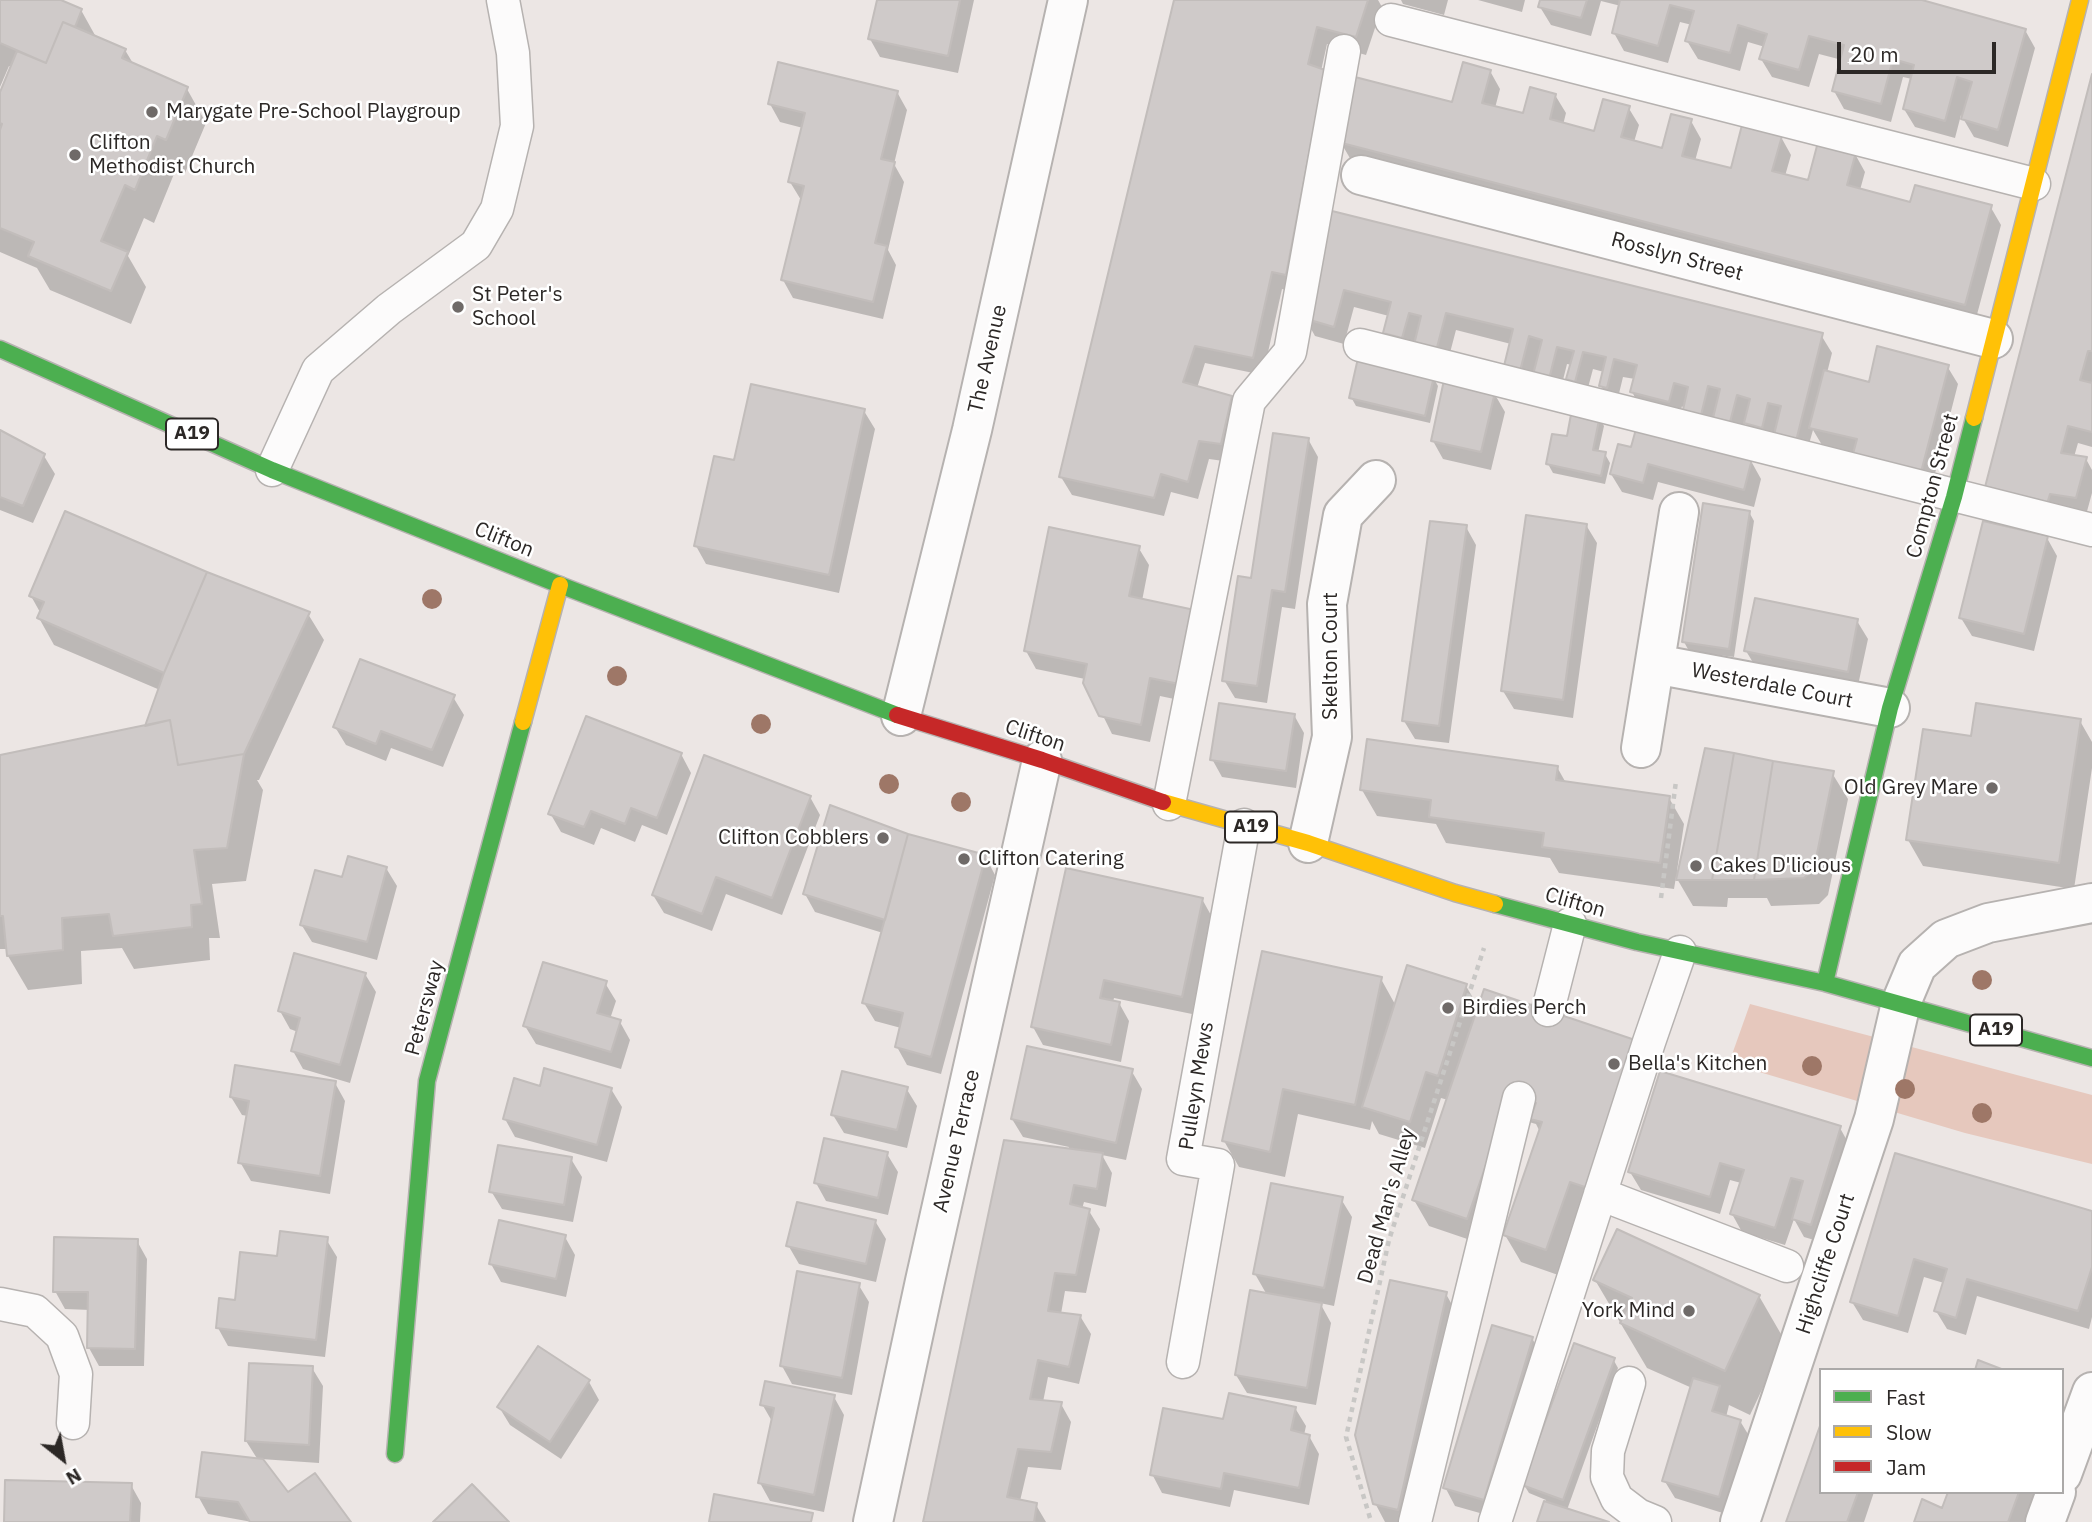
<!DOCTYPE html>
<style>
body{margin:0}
#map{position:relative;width:2092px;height:1522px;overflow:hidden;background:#ece6e4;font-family:"IBM Plex Sans",sans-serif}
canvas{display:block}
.legend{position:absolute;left:1819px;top:1368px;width:245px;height:126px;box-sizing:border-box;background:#fff;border:2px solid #aba9a8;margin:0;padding:9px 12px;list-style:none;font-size:21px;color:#2c2826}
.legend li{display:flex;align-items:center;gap:14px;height:35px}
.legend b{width:35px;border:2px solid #aba9a8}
.north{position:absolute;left:28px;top:1424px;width:70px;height:70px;-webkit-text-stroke:5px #fff;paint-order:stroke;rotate:149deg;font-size:19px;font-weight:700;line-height:28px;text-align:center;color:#2c2826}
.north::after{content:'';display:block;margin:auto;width:24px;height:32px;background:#2c2826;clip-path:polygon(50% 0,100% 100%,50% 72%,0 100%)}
.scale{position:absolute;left:1837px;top:42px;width:159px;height:32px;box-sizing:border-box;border:4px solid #2c2826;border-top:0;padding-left:9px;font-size:21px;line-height:24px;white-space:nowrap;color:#2c2826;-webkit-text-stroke:5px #fff;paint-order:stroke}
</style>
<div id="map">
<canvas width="2092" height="1522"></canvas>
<ul class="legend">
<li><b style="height:9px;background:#4caf50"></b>Fast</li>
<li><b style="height:9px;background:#ffc107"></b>Slow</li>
<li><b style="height:9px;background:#c62828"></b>Jam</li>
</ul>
<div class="north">N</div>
<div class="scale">20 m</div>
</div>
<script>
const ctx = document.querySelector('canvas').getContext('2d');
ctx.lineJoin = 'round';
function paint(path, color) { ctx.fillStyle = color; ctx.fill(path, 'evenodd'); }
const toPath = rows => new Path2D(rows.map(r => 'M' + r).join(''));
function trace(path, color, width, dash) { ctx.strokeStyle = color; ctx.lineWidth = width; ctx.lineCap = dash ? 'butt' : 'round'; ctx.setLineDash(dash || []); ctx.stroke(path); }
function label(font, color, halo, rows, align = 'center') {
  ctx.font = font + ' "IBM Plex Sans",sans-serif'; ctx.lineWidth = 5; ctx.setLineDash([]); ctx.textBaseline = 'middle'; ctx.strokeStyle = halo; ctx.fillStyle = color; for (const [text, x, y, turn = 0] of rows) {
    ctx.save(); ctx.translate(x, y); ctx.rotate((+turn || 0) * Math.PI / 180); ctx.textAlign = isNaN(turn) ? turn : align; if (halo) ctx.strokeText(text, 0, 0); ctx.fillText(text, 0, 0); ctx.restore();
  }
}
const green = toPath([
 [1750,1004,2092,1095,2092,1164,1965,1133,1729,1063]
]);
const shadow = toPath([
 [0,0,56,0,81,10,96,37,125,50,134,65,187,89,206,123,185,173,176,169,154,223,144,218,128,256,146,287,131,324,50,290,37,268,0,252,0,97,12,67,9,66,0,87],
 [878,0,974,0,958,73,880,57,870,39],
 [1176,0,1378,0,1382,7,1366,55,1327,44,1321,71,1324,72,1295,292,1282,289,1263,375,1205,363,1197,388,1231,397,1241,415,1231,462,1209,459,1198,499,1171,492,1164,516,1072,495,1061,477],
 [1401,0,1448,0,1444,15,1403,4],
 [1478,0,1525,0,1522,12],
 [1542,0,1916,0,2025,30,2035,48,2008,147,1974,137,1961,115,1955,138,1915,127,1904,109,1912,79,1903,77,1891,122,1844,109,1834,91,1842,60,1819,54,1809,87,1772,77,1761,59,1765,47,1748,42,1740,71,1698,59,1687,41,1692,25,1680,22,1668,63,1624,51,1614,33,1621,6,1601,1,1591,36,1551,25,1540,7],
 [1490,71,1500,89,1495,108,1525,116,1555,95,1566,113,1563,125,1596,133,1628,107,1639,125,1634,142,1663,150,1691,121,1701,139,1695,161,1732,171,1781,137,1791,155,1785,176,1810,182,1855,154,1865,172,1860,190,1911,204,1990,206,2001,225,1975,322,1351,160,1340,141,1454,104],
 [2092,81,2092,447,2078,443,2074,457,2086,459,2092,470,2092,493,2086,515,1996,509],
 [897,92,907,110,894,164,904,182,888,250,896,265,883,319,793,298,783,280,801,200,790,182,803,128,780,122,770,104],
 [1332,212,1821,335,1832,353,1827,373,1870,384,1947,366,1958,384,1931,489,1855,454,1822,445,1813,430,1805,458,1756,441,1745,422,1740,439,1725,436,1715,417,1695,428,1682,406,1679,419,1642,410,1632,392,1635,379,1623,377,1616,406,1611,404,1601,386,1604,372,1593,369,1585,399,1579,397,1568,379,1572,365,1567,364,1559,396,1515,388,1511,344,1456,330,1446,368,1395,351,1385,333,1389,316,1354,307,1344,344,1315,336,1305,318],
 [1433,377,1438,386,1430,423,1356,406,1351,397],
 [1494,393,1505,412,1491,470,1443,459,1433,441],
 [864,411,875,429,839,593,706,564,696,546,736,462],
 [1599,417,1604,426,1598,453,1605,454,1610,463,1605,484,1553,473,1548,464,1568,438],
 [0,432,44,456,55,474,33,523,0,510],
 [1308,439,1318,457,1295,609,1282,607,1267,703,1235,698,1224,680,1252,581],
 [1619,446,1751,461,1761,479,1754,507,1658,482,1653,500,1622,492,1611,474],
 [1749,512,1754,521,1734,657,1689,651,1684,642],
 [1586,525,1597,543,1573,718,1514,709,1503,691],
 [1466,527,1476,545,1449,743,1415,739,1404,721],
 [2047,538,2057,556,2034,651,1972,636,1961,618],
 [1138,547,1149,565,1142,601,1198,704,1160,696,1150,742,1112,734,1085,679,1036,669,1026,651],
 [207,574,308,614,324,640,259,780,257,780,263,790,246,881,212,884,220,938,209,938,210,960,134,969,122,948,81,951,82,984,28,990,8,956,8,949,0,949,0,757,147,727,160,690,54,645,39,618,41,614,31,596],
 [1857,621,1868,639,1857,690,1757,669,1746,651],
 [453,697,464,715,443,767,391,748,386,761,346,745,335,727],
 [1294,715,1304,733,1296,788,1222,777,1212,759],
 [2080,721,2092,742,2092,768,2074,889,1923,866,1908,840,1973,738],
 [681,754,691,773,667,835,642,825,635,842,601,828,594,845,561,832,550,813],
 [1557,767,1566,783,1669,798,1684,824,1677,871,1680,872,1832,773,1848,799,1828,895,1819,904,1771,906,1767,898,1728,898,1727,907,1693,906,1676,877,1674,889,1559,873,1550,858,1446,843,1436,824,1377,816,1362,790],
 [810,797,820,815,782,915,726,894,712,931,664,913,653,895],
 [907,836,985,856,995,875,941,1074,907,1065,897,1047,901,1028,875,1021,864,1003,883,933,815,912,805,894],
 [386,868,397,886,377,960,312,942,301,924,343,879],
 [1202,899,1212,917,1192,1014,1114,998,1113,1002,1119,1003,1129,1021,1121,1062,1043,1045,1033,1027],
 [365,974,376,992,350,1083,303,1069,293,1051,298,1032,290,1029,280,1011],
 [1381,979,1396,1006,1466,986,1479,1008,1637,1043,1561,1276,1521,1262,1505,1235,1540,1132,1536,1124,1525,1121,1482,1244,1429,1226,1414,1200,1448,1100,1441,1098,1425,1148,1379,1134,1372,1121,1370,1130,1298,1114,1285,1177,1239,1167,1224,1141],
 [605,983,616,1001,610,1019,620,1022,630,1040,621,1069,536,1044,525,1026],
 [1131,1070,1142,1089,1126,1160,1102,1155,1112,1173,1106,1207,1084,1202,1082,1209,1089,1211,1100,1229,1086,1293,1065,1291,1061,1314,1080,1316,1091,1334,1079,1384,1048,1377,1043,1402,1061,1404,1071,1422,1061,1470,1028,1467,1020,1501,1036,1505,1046,1522,925,1522,1068,1150,1069,1147,1023,1137,1012,1119],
 [335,1083,345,1101,330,1194,251,1181,240,1162,248,1116,242,1115,231,1097],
 [541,1088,611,1089,622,1107,607,1162,515,1137,505,1119],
 [906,1088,917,1106,907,1148,844,1133,833,1115],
 [1840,1128,1850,1146,1821,1242,1804,1237,1794,1219,1785,1245,1742,1232,1732,1214,1741,1183,1730,1180,1720,1214,1641,1190,1630,1172],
 [887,1154,898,1172,888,1215,826,1201,816,1183],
 [1896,1155,2092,1212,2092,1317,2089,1329,1977,1296,1966,1335,1947,1329,1936,1311,1944,1283,1924,1277,1908,1333,1863,1320,1852,1302],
 [571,1159,582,1177,573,1222,502,1209,491,1191],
 [1341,1199,1352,1217,1334,1306,1320,1303,1331,1323,1316,1405,1247,1393,1236,1375,1267,1295,1255,1274],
 [875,1221,886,1239,876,1282,799,1264,788,1245],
 [565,1237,575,1255,566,1297,501,1282,491,1264],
 [326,1239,337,1257,325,1357,228,1346,218,1328,236,1302,279,1258],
 [137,1241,147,1259,144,1366,99,1366,89,1348,90,1310,65,1309,55,1291],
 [1595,1280,1759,1296,1785,1341,1750,1415,1729,1405,1726,1417,1740,1421,1751,1439,1729,1515,1675,1498,1664,1480,1692,1388,1647,1368],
 [858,1284,869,1302,852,1395,792,1384,782,1366],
 [1446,1294,1456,1312,1409,1522,1385,1522,1375,1503],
 [1532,1338,1542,1357,1494,1517,1455,1506,1445,1487],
 [1613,1359,1618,1368,1567,1510,1604,1522,1539,1522,1546,1500,1529,1493,1524,1485],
 [312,1368,323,1386,319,1463,261,1459,287,1495,349,1522,252,1522,208,1514,198,1496,258,1460,246,1441],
 [589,1382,599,1400,561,1459,510,1425,499,1407],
 [834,1397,844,1415,824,1512,770,1501,760,1483,773,1423,762,1404],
 [1295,1408,1306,1426,1304,1435,1309,1436,1319,1454,1309,1505,1234,1490,1230,1507,1162,1493,1152,1474,1225,1421],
 [131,1485,141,1503,140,1522,5,1522],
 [1821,1492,1874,1492,1864,1522,1788,1522],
 [1949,1492,2035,1492,2024,1522,1915,1522,1943,1510]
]);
const building = toPath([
 [0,0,61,0,82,9,75,27,63,22,46,63,0,43,0,0],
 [877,0,960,0,948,56,868,39,877,0],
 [1174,0,1368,0,1356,37,1317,27,1308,64,1325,70,1286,275,1272,272,1253,358,1195,346,1183,382,1232,396,1221,444,1199,441,1188,482,1161,474,1154,498,1059,477,1174,0],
 [1540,0,1587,0,1581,18,1538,7,1540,0],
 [1620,0,1922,0,2026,29,1998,130,1961,119,1972,82,1957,77,1945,121,1903,109,1914,65,1893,59,1881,104,1832,91,1844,45,1809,36,1799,70,1759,59,1767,34,1738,25,1730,53,1685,41,1694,11,1670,5,1658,46,1612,33,1620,0],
 [63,22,126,49,122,58,188,87,166,140,157,136,135,190,125,185,101,241,128,252,111,291,28,256,34,242,0,228,0,130,2,124,0,123,0,92,17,51,46,63,63,22],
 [778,62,898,91,881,159,895,162,875,243,887,246,873,302,781,280,804,186,788,182,805,113,768,104,778,62],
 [1463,62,1491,70,1482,103,1523,113,1530,87,1556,94,1550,119,1594,131,1603,99,1630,106,1621,137,1662,148,1671,114,1692,119,1682,156,1731,168,1742,125,1782,136,1772,171,1808,180,1818,142,1856,152,1847,185,1910,202,1915,185,1992,205,1965,305,1338,142,1355,77,1452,102,1463,62],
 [2092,74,2092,351,2088,351,2080,380,2092,383,2092,432,2068,426,2061,453,2087,457,2076,498,2050,494,2046,507,1984,491,2092,74],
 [1328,210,1823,333,1796,441,1774,435,1781,406,1768,403,1762,428,1744,423,1750,399,1737,395,1730,422,1713,418,1720,389,1708,386,1701,415,1683,410,1688,387,1674,383,1669,402,1630,392,1637,365,1614,359,1607,388,1599,386,1606,357,1583,352,1575,382,1566,379,1574,351,1557,347,1549,379,1533,375,1542,340,1529,336,1519,375,1503,370,1513,329,1446,313,1436,351,1414,345,1421,316,1409,313,1402,338,1383,333,1391,302,1344,290,1334,327,1303,318,1328,210],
 [1877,346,1949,365,1921,472,1853,454,1857,439,1809,428,1824,370,1869,382,1877,346],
 [1358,358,1434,376,1425,416,1349,398,1358,358],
 [1444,380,1495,392,1481,452,1431,441,1444,380],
 [751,384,865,409,829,575,694,546,714,456,734,460,751,384],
 [1572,409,1600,415,1593,450,1606,452,1601,476,1546,464,1552,434,1567,436,1572,409],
 [1636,429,1752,459,1744,490,1648,464,1643,483,1610,474,1618,444,1631,447,1636,429],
 [0,430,45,454,23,506,0,497,0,430],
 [1273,433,1309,438,1285,592,1272,590,1257,686,1222,681,1238,576,1251,578,1273,433],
 [1703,503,1750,511,1729,649,1682,642,1703,503],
 [65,511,207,572,164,673,37,618,44,602,29,596,65,511],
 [1526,515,1587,524,1563,700,1501,691,1526,515],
 [1430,521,1467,525,1439,726,1402,721,1430,521],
 [1983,521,2048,536,2024,634,1959,618,1983,521],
 [1049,527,1140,546,1129,596,1204,612,1189,686,1150,678,1141,725,1099,716,1083,683,1087,664,1024,651,1049,527],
 [207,572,310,612,244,754,178,765,170,720,145,726,164,673,207,572],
 [1755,598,1858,619,1848,672,1744,651,1755,598],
 [360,659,455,695,432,750,381,731,376,744,333,727,360,659],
 [1219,703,1295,714,1286,771,1210,760,1219,703],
 [1976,703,2081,719,2059,863,1906,840,1923,729,1971,736,1976,703],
 [586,716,682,753,657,818,631,808,625,824,591,811,584,827,548,814,586,716],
 [170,720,178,765,244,754,227,848,194,850,202,904,191,905,192,927,113,936,109,914,62,918,63,950,7,956,3,916,0,916,0,755,170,720],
 [1367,739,1558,766,1556,780,1670,796,1660,863,1542,847,1544,833,1429,817,1431,800,1360,790,1367,739],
 [1705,748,1734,753,1712,880,1676,880,1705,748],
 [1734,753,1773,761,1754,880,1712,880,1734,753],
 [704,755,811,796,772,898,716,877,702,914,652,895,704,755],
 [1773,761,1834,771,1814,868,1804,878,1754,880,1773,761],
 [830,805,908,834,885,920,803,894,830,805],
 [908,834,986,855,931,1057,895,1047,903,1013,862,1003,908,834],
 [348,856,387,867,367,942,300,925,315,870,342,877,348,856],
 [1066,868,1203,898,1182,997,1104,980,1100,998,1120,1002,1111,1045,1031,1027,1066,868],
 [1262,951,1382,977,1355,1105,1283,1089,1270,1152,1222,1141,1262,951],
 [294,953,366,973,340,1065,291,1051,300,1018,278,1011,294,953],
 [543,962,607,981,597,1013,621,1020,611,1052,523,1026,543,962],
 [1407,965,1467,984,1438,1076,1426,1072,1410,1122,1362,1107,1407,965],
 [1484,989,1638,1041,1588,1188,1570,1182,1546,1250,1503,1235,1542,1122,1530,1119,1536,1103,1510,1096,1467,1219,1412,1200,1484,989],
 [1027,1046,1133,1069,1116,1143,1011,1119,1027,1046],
 [235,1065,336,1081,320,1176,238,1163,249,1101,230,1097,235,1065],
 [544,1068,612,1088,597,1145,503,1119,514,1078,540,1086,544,1068],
 [842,1071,908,1087,897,1130,831,1115,842,1071],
 [1660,1071,1841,1126,1811,1225,1792,1219,1803,1181,1791,1178,1775,1228,1730,1214,1744,1170,1720,1163,1710,1197,1628,1172,1660,1071],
 [824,1138,888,1152,878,1198,814,1183,824,1138],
 [1004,1140,1103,1153,1097,1189,1074,1185,1070,1204,1090,1209,1076,1275,1055,1273,1048,1311,1081,1315,1069,1367,1038,1360,1030,1399,1062,1402,1051,1452,1018,1449,1007,1497,1037,1503,1034,1522,923,1522,1004,1140],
 [498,1145,572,1157,564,1205,489,1192,498,1145],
 [1895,1153,2092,1211,2092,1267,2078,1311,1967,1279,1956,1318,1934,1311,1947,1269,1914,1259,1898,1316,1850,1302,1895,1153],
 [1271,1183,1343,1197,1324,1288,1253,1274,1271,1183],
 [797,1202,876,1220,866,1264,786,1246,797,1202],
 [499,1220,566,1235,556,1279,489,1264,499,1220],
 [1617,1229,1760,1295,1725,1371,1620,1323,1632,1298,1593,1280,1617,1229],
 [280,1231,328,1237,316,1340,216,1328,219,1298,235,1300,240,1252,277,1256,280,1231],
 [54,1237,138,1239,135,1349,87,1348,88,1292,53,1292,54,1237],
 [797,1271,860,1283,842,1378,780,1366,797,1271],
 [1390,1280,1447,1292,1398,1510,1373,1504,1355,1435,1390,1280],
 [1250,1290,1322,1303,1307,1388,1235,1375,1250,1290],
 [1492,1325,1533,1337,1484,1500,1443,1488,1492,1325],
 [1574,1343,1615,1358,1563,1500,1522,1485,1574,1343],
 [538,1346,590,1380,550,1442,497,1407,538,1346],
 [1978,1360,2004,1370,1975,1370,1978,1360],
 [249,1363,313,1366,309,1445,245,1441,249,1363],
 [1693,1378,1720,1386,1712,1411,1741,1420,1719,1497,1662,1481,1693,1378],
 [765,1381,835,1395,814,1495,758,1483,774,1408,760,1405,765,1381],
 [1229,1393,1296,1407,1291,1430,1310,1435,1299,1488,1224,1473,1221,1489,1150,1475,1163,1408,1223,1419,1229,1393],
 [1821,1423,1821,1492,1858,1492,1847,1522,1786,1522,1821,1423],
 [202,1452,263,1459,288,1492,315,1473,351,1522,250,1522,238,1502,196,1497,202,1452],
 [5,1480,132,1483,130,1522,4,1522,5,1480],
 [472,1484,509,1522,433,1522,472,1484],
 [1948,1492,2019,1492,2008,1522,1914,1522,1922,1499,1942,1508,1948,1492],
 [714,1494,813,1513,811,1522,709,1522,714,1494],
 [1544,1501,1609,1522,1537,1522,1544,1501]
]);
const path = toPath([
 [1661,898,1676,781],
 [1370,1518,1346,1437,1389,1240,1484,948]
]);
const lane = toPath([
 [1391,20,2034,184],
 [1360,345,2092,530],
 [272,470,318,370,389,309,476,245,497,209,517,126,513,53,503,0],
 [1169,804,1249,401,1290,352,1344,51],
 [1548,1010,1570,924],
 [1600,1194,1787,1266],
 [0,1304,35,1311,62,1336,76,1374,73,1423],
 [1183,1362,1218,1165,1183,1159,1244,825],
 [1629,1383,1608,1451,1607,1477,1617,1499,1638,1515,1655,1522],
 [1415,1522,1519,1098],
 [1495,1522,1649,1042,1680,952]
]);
const street = toPath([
 [1361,175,1993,339],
 [1655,664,1890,708],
 [901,716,972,430,1068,0],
 [1641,748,1679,512],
 [1308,843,1332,737,1327,604,1343,515,1376,480],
 [2062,1474,2092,1392],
 [873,1522,925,1281,1042,760],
 [1740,1522,1874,1119,1901,1003,1917,965,1946,939,1988,923,2092,903],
 [2045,1522,2056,1492]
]);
const fast = toPath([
 [0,349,272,470,560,585,897,715],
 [1495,904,1637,942,1825,983,2092,1058],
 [1825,983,1890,708,1954,497,1974,418],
 [395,1454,427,1081,523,722]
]);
const slow = toPath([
 [1974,418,2080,0],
 [523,722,560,585],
 [1163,802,1308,843,1455,893,1495,904]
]);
const jam = toPath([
 [897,715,1042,760,1163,802]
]);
const trees = [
 [432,599],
 [617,676],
 [761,724],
 [889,784],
 [961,802],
 [1982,980],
 [1812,1066],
 [1905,1089],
 [1982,1113]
];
const markers = [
 [152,112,7,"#6f6a68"],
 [75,155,7,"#6f6a68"],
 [458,307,7,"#6f6a68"],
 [1992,788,7,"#6f6a68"],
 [883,838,7,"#6f6a68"],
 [964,859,7,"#6f6a68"],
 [1696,866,7,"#6f6a68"],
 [1448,1008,7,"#6f6a68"],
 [1614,1064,7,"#6f6a68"],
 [1689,1311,7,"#6f6a68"]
];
const shields = [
 [192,434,52],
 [1251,827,52],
 [1996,1030,52]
];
const shieldNames = [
 ["A19",192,434],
 ["A19",1251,827],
 ["A19",1996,1030]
];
const poiNames = [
 ["Marygate Pre-School Playgroup",166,112],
 ["Clifton",89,143],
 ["Methodist Church",89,167],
 ["St Peter's",472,295],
 ["School",472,319],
 ["Old Grey Mare",1978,788,"right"],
 ["Clifton Cobblers",869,838,"right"],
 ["Clifton Catering",978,859],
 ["Cakes D'licious",1710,866],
 ["Birdies Perch",1462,1008],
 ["Bella's Kitchen",1628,1064],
 ["York Mind",1675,1311,"right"]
];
const streetNames = [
 ["Rosslyn Street",1677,257,15],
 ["The Avenue",988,359,-77],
 ["Compton Street",1933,486,-75],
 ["Clifton",504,540,22],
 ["Skelton Court",1331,656,-90],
 ["Westerdale Court",1772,686,11],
 ["Clifton",1035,736,18],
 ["Clifton",1575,903,16],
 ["Petersway",425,1008,-75],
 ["Pulleyn Mews",1197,1086,-81],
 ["Avenue Terrace",957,1141,-77],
 ["Dead Man's Alley",1387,1206,-74],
 ["Highcliffe Court",1826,1264,-72]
];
paint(green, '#e6c8bd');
paint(shadow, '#0003');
paint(building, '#cfcac9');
trace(building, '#c2bdbb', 2);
trace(lane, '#b6b2b0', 35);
trace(street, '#b6b2b0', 42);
trace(fast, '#b6b2b0', 19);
trace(slow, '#b6b2b0', 19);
trace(jam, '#b6b2b0', 19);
trace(path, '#c8c7c5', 4.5, [5, 5]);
trace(lane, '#fcfbfb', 32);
trace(street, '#fcfbfb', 38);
trace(fast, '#4caf50', 16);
trace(slow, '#ffc107', 16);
trace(jam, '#c62828', 16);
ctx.fillStyle = '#9e7767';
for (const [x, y] of trees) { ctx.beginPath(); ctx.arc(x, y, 10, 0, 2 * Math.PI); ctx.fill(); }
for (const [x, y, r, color] of markers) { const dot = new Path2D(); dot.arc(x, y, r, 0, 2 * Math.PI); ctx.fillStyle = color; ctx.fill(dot); trace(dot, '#fff', 2.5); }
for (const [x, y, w] of shields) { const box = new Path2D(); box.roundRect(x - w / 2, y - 15.5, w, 31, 5); ctx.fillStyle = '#fff'; ctx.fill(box); trace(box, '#2c2826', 2); }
label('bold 19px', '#2c2826', null, shieldNames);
label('21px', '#2c2826', '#fff', poiNames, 'left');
label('21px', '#2c2826', '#fff', streetNames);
</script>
